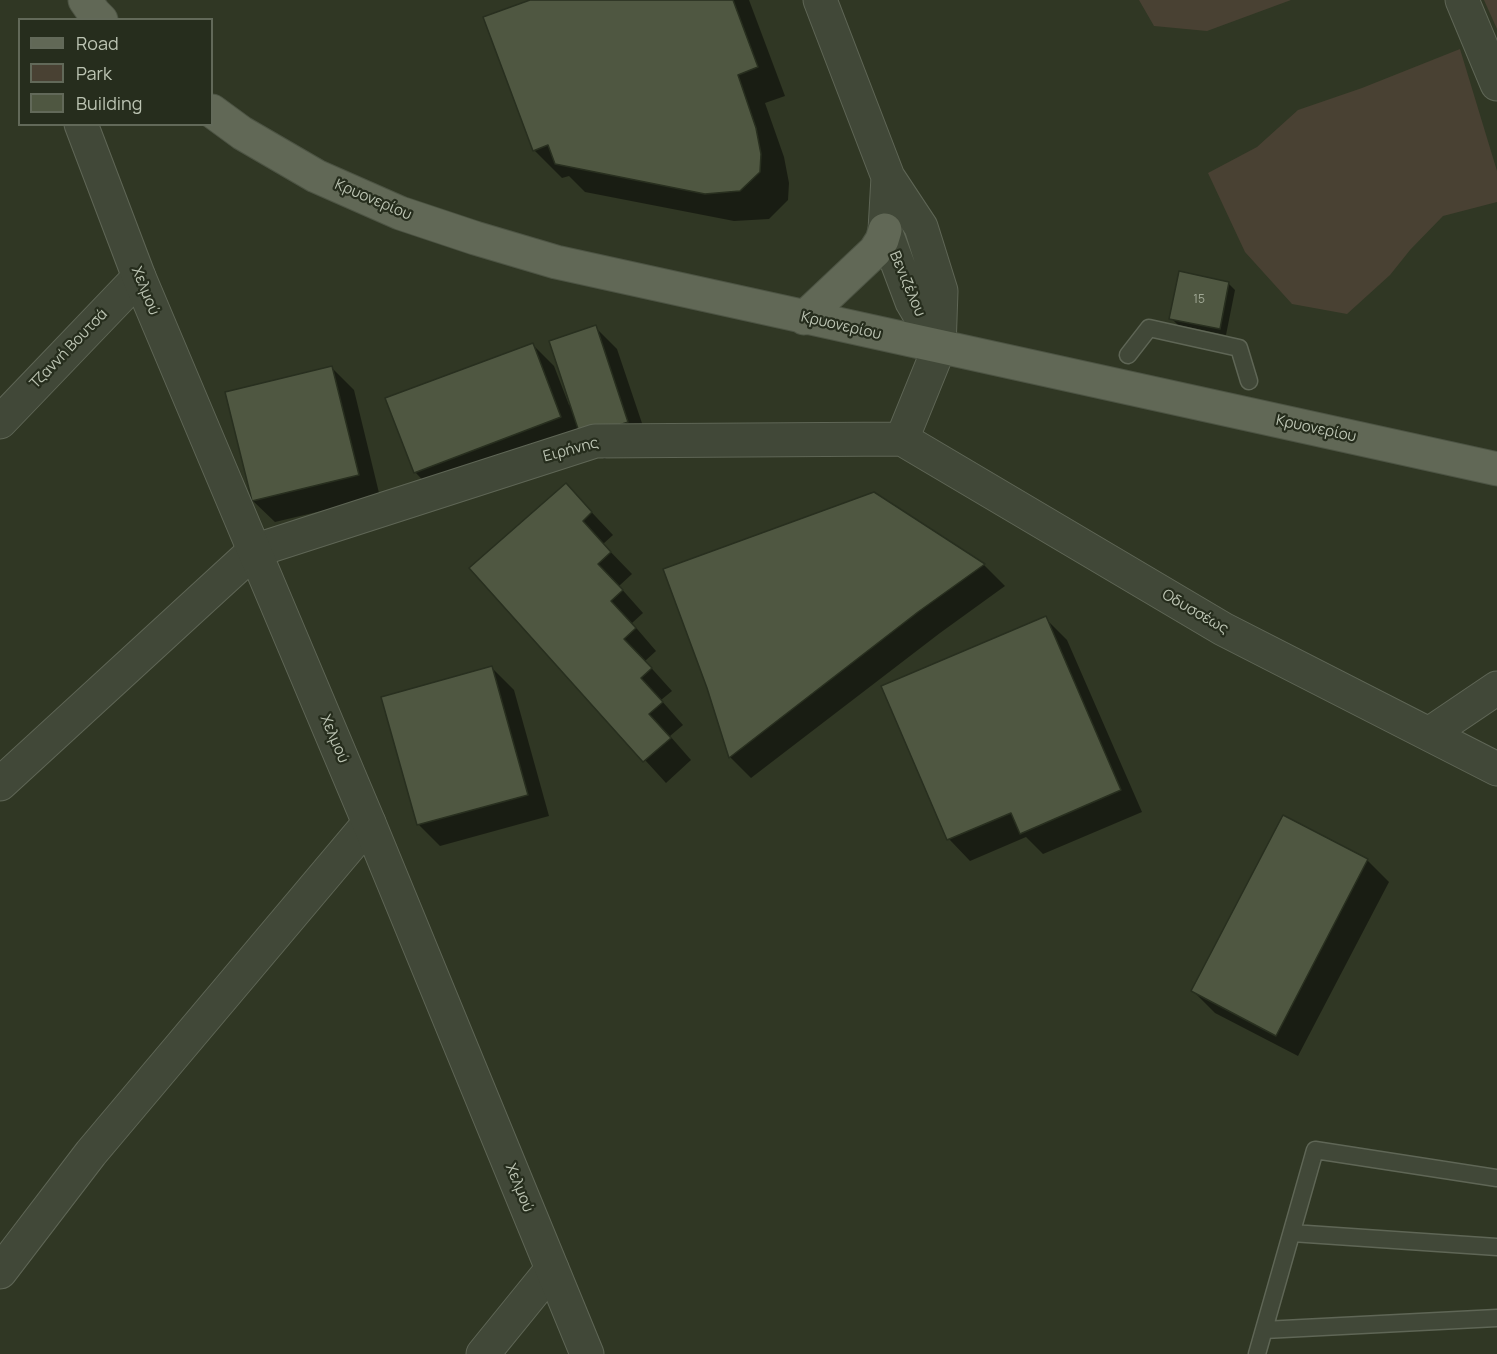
<!DOCTYPE html>
<meta charset="utf-8">
<style>
body{margin:0}
#map{position:relative;width:1497px;height:1354px;overflow:hidden;background:#303724;font-family:Manrope,sans-serif}
canvas{display:block}
.legend{position:absolute;left:18px;top:18px;width:195px;height:108px;box-sizing:border-box;background:#262d1d;border:2px solid #626959;margin:0;padding:8px 10px;list-style:none;font-size:18px;color:#bcc4b3}
.legend li{display:flex;align-items:center;gap:12px;height:30px}
.legend b{width:30px;border:2px solid #626959}
</style>
<div id="map">
<canvas width="1497" height="1354"></canvas>
<ul class="legend">
<li><b style="height:8px;background:#616856"></b>Road</li>
<li><b style="height:16px;background:#494133"></b>Park</li>
<li><b style="height:16px;background:#4f5741"></b>Building</li>
</ul>
</div>
<script>
const ctx = document.querySelector('canvas').getContext('2d');
ctx.lineJoin = 'round';
function paint(path, color) { ctx.fillStyle = color; ctx.fill(path, 'evenodd'); }
const toPath = rows => new Path2D(rows.map(r => 'M' + r).join(''));
function trace(path, color, width, dash) { ctx.strokeStyle = color; ctx.lineWidth = width; ctx.lineCap = dash ? 'butt' : 'round'; ctx.setLineDash(dash || []); ctx.stroke(path); }
function label(font, color, halo, rows, align = 'center') {
  ctx.font = font + ' Manrope,sans-serif'; ctx.lineWidth = 4.5; ctx.setLineDash([]); ctx.textBaseline = 'middle'; ctx.strokeStyle = halo; ctx.fillStyle = color; for (const [text, x, y, turn = 0] of rows) {
    ctx.save(); ctx.translate(x, y); ctx.rotate((+turn || 0) * Math.PI / 180); ctx.textAlign = isNaN(turn) ? turn : align; if (halo) ctx.strokeText(text, 0, 0); ctx.fillText(text, 0, 0); ctx.restore();
  }
}
const green = toPath([
 [1139,0,1291,0,1207,31,1154,26],
 [1484,0,1497,0,1497,29],
 [1460,49,1497,171,1497,202,1443,216,1410,250,1390,275,1347,314,1292,304,1245,252,1208,173,1257,147,1298,110,1362,88]
]);
const shadow = toPath([
 [534,0,749,0,785,96,765,103,784,157,789,183,788,200,769,219,734,221,585,192,569,176,562,178,534,150],
 [1228,283,1235,290,1226,335,1178,325,1171,318],
 [595,327,617,349,649,444,604,459,584,438,436,494,415,472,532,344,554,366,569,405,571,404],
 [332,368,354,390,380,497,275,522,253,501],
 [566,485,613,535,603,544,632,574,619,586,643,613,632,623,656,651,645,661,672,691,661,700,683,725,670,736,691,760,666,783,471,569],
 [874,494,984,565,1005,586,940,633,751,778,730,757],
 [1045,618,1067,640,1142,812,1043,854,1026,837,970,861,949,839],
 [492,668,514,690,549,816,440,846,418,824],
 [1367,860,1389,882,1298,1056,1215,1013,1193,991]
]);
const building = toPath([
 [530,0,733,0,758,67,738,75,756,128,761,154,760,172,740,191,705,194,555,164,548,145,533,151,483,17,530,0],
 [1179,271,1229,282,1220,329,1169,319,1179,271],
 [596,325,628,422,581,438,549,341,596,325],
 [533,343,561,417,414,473,385,398,533,343],
 [332,366,359,475,252,501,225,392,332,366],
 [566,483,592,512,583,521,611,552,598,564,623,590,611,601,636,628,624,639,652,668,641,678,663,702,649,714,671,738,643,762,469,568,566,483],
 [874,492,985,564,918,612,729,758,707,688,663,569,874,492],
 [1046,616,1121,790,1020,834,1011,813,947,840,881,686,1046,616],
 [492,666,528,795,417,825,381,697,492,666],
 [1283,815,1368,859,1276,1036,1191,991,1283,815]
]);
const service = toPath([
 [1128,355,1149,328,1239,348,1249,381],
 [1292,1233,1497,1247],
 [1264,1330,1497,1318],
 [1257,1354,1315,1150,1497,1178]
]);
const minor = toPath([
 [820,0,888,177],
 [1462,0,1497,84],
 [0,422,139,277],
 [902,439,1223,629,1497,769],
 [902,439,939,348,941,291,921,227,888,177,885,230,912,302,939,348],
 [1429,734,1497,688],
 [0,784,254,551,595,441,902,439],
 [0,1272,91,1153,369,823],
 [483,1354,552,1269]
]);
const tertiary = toPath([
 [81,124,139,277,369,823,587,1354]
]);
const primary = toPath([
 [85,0,94,13,101,20],
 [212,111,242,133,316,176,400,213,475,238,556,262,1497,469],
 [804,318,875,251,882,240,885,230]
]);
const numberNames = [
 ["15",1199,300]
];
const streetNames = [
 ["Κρυονερίου",373,200,23],
 ["Βενιζέλου",907,284,67],
 ["Χελμού",145,291,68],
 ["Κρυονερίου",841,326,13],
 ["Τζαννή Βουτσά",69,349,-46],
 ["Κρυονερίου",1316,429,12],
 ["Ειρήνης",571,450,-15],
 ["Οδυσσέως",1195,612,30],
 ["Χελμού",334,739,67],
 ["Χελμού",519,1188,68]
];
paint(green, '#494133');
paint(shadow, '#0007');
paint(building, '#4f5741');
trace(building, '#282f1f', 1.5);
trace(service, '#5f6656', 19);
trace(minor, '#5f6656', 35);
trace(tertiary, '#5f6656', 35);
trace(primary, '#4d5444', 35);
trace(service, '#414838', 16);
trace(minor, '#414838', 33);
trace(tertiary, '#414838', 33);
trace(primary, '#616856', 33);
label('12px', '#a1a996', null, numberNames);
label('15px', '#bcc4b3', '#262d1d', streetNames);
</script>
